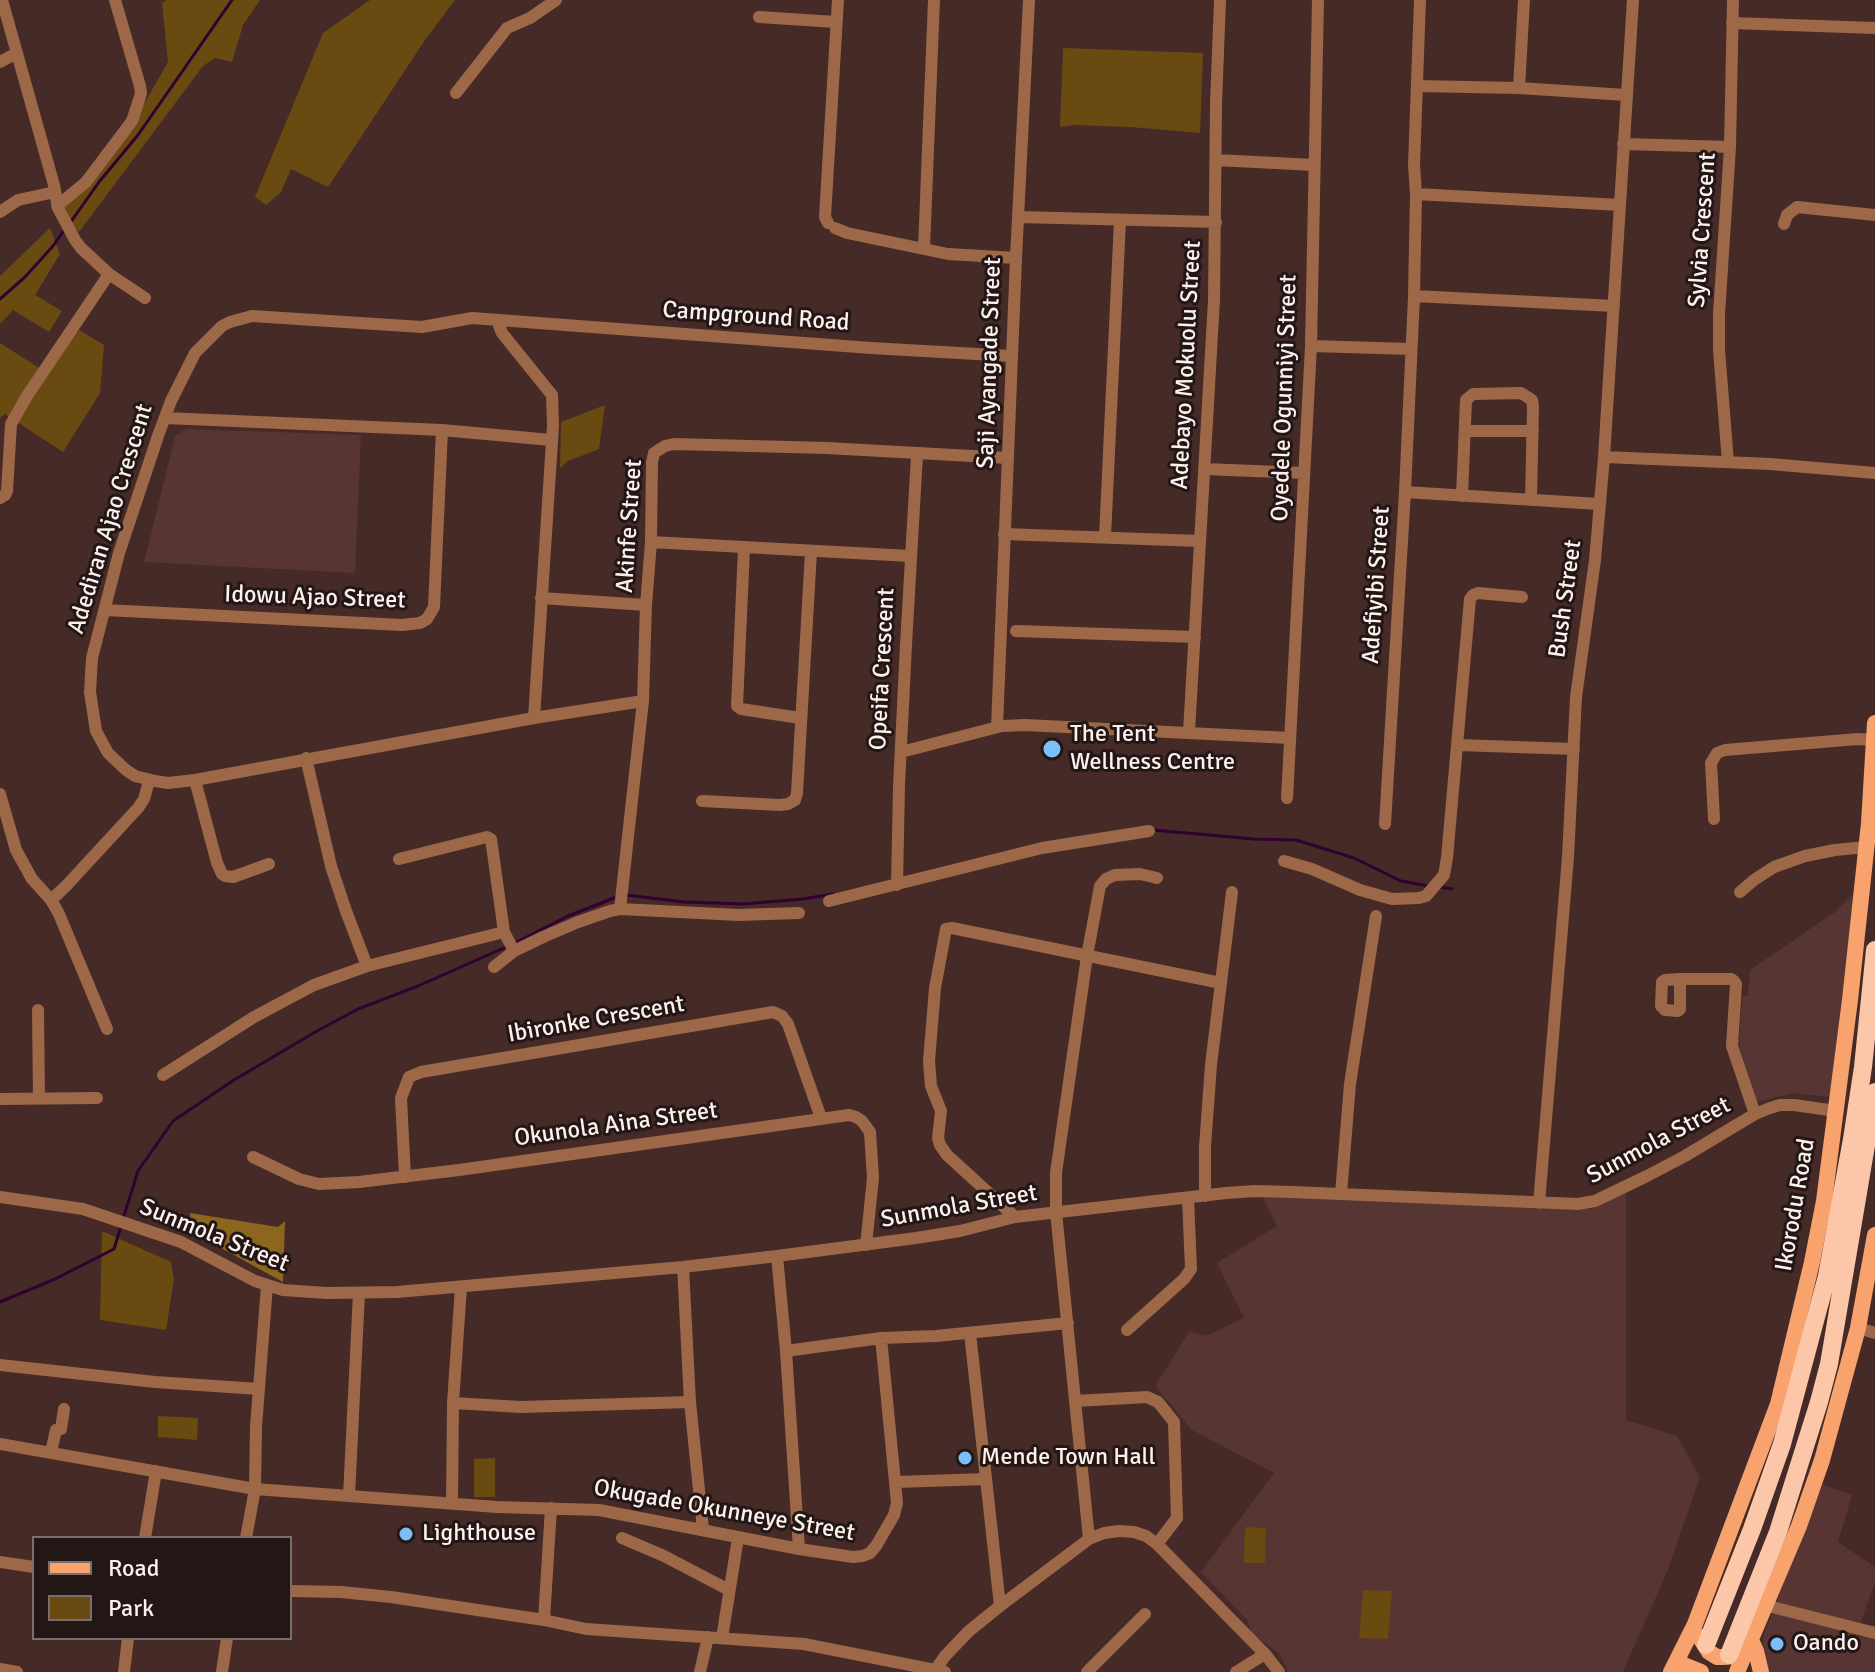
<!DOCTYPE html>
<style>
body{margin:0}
#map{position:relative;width:1875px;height:1672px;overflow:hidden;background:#452a28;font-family:Signika,sans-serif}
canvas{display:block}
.legend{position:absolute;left:32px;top:1536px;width:260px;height:104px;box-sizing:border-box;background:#231716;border:2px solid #7a6e6d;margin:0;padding:10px 14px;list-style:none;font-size:24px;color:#fdf1f0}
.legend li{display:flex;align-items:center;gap:16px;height:40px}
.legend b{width:40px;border:2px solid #7a6e6d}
</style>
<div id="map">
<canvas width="1875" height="1672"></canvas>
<ul class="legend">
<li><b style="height:10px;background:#f8a26d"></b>Road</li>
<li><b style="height:22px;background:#694b12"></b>Park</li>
</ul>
</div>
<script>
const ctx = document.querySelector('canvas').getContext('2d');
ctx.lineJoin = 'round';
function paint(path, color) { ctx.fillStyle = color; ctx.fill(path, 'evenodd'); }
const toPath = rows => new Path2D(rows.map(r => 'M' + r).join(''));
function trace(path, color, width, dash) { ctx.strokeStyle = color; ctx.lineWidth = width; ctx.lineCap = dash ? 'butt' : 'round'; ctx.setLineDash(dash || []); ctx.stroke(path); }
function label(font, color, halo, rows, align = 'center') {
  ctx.font = font + ' Signika,sans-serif'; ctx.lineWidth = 6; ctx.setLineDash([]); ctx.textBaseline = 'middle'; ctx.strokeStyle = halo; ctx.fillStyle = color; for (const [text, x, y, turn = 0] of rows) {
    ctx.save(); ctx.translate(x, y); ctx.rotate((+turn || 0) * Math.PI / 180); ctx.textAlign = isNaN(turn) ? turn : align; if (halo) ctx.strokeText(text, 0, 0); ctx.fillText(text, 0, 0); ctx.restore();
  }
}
const built = toPath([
 [187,429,361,435,355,573,144,562,175,436],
 [1853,894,1846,984,1831,1097,1793,1093,1756,1102,1739,1044,1742,996,1748,996,1750,970,1835,912],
 [1626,1191,1626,1420,1677,1436,1700,1477,1667,1572,1623,1672,1288,1672,1279,1653,1252,1634,1247,1620,1201,1572,1274,1473,1192,1430,1155,1386,1189,1332,1206,1336,1244,1318,1217,1263,1277,1226,1262,1196,1593,1209],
 [1821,1484,1852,1495,1838,1542,1875,1567,1875,1582,1858,1630,1875,1635,1875,1672,1768,1672,1762,1655,1763,1637]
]);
const green = toPath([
 [167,0,260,0,243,25,232,62,215,58,203,66,79,232,71,226,64,206,132,125,168,62,162,3],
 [370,0,455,0,425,40,328,187,291,169,281,192,266,205,255,197,323,33],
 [1063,48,1203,53,1200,133,1130,127,1075,125,1060,127],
 [50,228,60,254,35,295,62,311,49,332,13,310,0,324,0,276],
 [79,330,104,345,100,393,63,452,5,414,0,418,0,343,44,371],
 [605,405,599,449,568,461,560,468,561,422],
 [102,1231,171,1262,174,1279,166,1330,100,1320],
 [158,1416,198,1418,197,1440,158,1437],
 [495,1458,495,1497,474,1497,474,1459],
 [1245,1527,1266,1528,1265,1563,1244,1563],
 [1363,1590,1392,1591,1388,1639,1359,1638]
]);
const forest = toPath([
 [190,1213,278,1227,285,1221,283,1282,192,1232]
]);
const stream = toPath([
 [70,223,99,182,138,135,232,0],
 [0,299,25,277,53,246,65,229],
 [1153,830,1254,839,1296,840,1354,858,1401,881,1429,886],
 [1440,887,1452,889],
 [626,895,684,902,744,904,803,899,833,894],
 [513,944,568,916,619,896],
 [123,1219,138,1171,173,1121,234,1080,317,1031,358,1009,418,986,506,947],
 [0,1302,55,1279,114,1249,121,1226]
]);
const minor = toPath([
 [2,0,54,185,58,208,75,240,81,248,109,274,145,298],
 [759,17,836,22],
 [1732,23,1875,28],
 [0,62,17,53],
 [1418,86,1519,88,1626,95],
 [1519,88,1524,0],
 [456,93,507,28,530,18,556,0],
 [1623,144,1730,147],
 [1216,160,1314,165],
 [1416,194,1620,205],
 [57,206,86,182,132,121,139,100,141,93,140,86,115,0],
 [0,212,18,200,55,192],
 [1018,217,1216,222],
 [828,223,825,217,838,0],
 [1784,224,1787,215,1797,207,1875,215],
 [835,228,847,233,948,254,1016,258],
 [924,249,934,0],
 [1414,296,1614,306],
 [497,320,502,333,552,395,553,426,534,718],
 [1311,346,1411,349],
 [165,418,442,430,551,440],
 [1465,431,1533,431],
 [1604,457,1770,464,1875,473],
 [1728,462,1719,350,1719,314,1730,147,1733,0],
 [1204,469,1304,473],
 [1405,492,1599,504],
 [1462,496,1466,400,1473,394,1521,393,1532,400,1533,406,1531,500],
 [0,498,5,495,7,491,11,424,27,396,109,274],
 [1004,534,1200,541],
 [1105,537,1120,220],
 [651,542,910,556],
 [744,548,737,706,741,709,800,718],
 [541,598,646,605],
 [105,610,402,625,420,623,427,619,434,607,442,430],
 [1016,631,1195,637],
 [643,701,534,718,195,780,168,783,155,781,135,776,126,770,108,753,96,731,90,692,92,658,119,553,159,433,171,401,195,353,222,326,230,322,252,316,422,327,472,318,871,348,1012,356],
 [997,727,1016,258,1029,0],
 [1189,732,1214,300,1216,104,1220,0],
 [1458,745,1574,749],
 [901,752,1002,726,1025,725,1290,738],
 [306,758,331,866,346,911,367,966],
 [195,780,217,863,222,874,225,876,233,877,269,864],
 [0,794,16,850,32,879,51,900,59,914,107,1029],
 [1287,798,1311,346,1318,0],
 [702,801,780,805,788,804,795,800,797,793,811,552],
 [1714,819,1711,763,1717,753,1725,750,1858,739,1874,740],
 [1385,824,1405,492,1414,296,1416,194,1414,165,1420,0],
 [399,859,487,837,491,839,504,932],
 [1284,861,1312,869,1360,890,1392,899,1419,898,1426,896,1444,875,1447,858,1470,599,1473,595,1478,593,1522,597],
 [897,885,899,786,906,645,917,455],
 [1740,892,1754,880,1774,867,1805,856,1835,850,1866,847],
 [51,900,66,886,138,808,144,799,149,781],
 [829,901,1042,848,1149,831],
 [620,909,643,701,646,605,651,542,652,462,654,453,665,446,674,444,827,448,1008,458],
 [494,967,514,951,543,937,578,922,610,911,620,909,738,915,799,913],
 [1680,979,1680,1009,1678,1011,1665,1010,1661,1006,1662,982,1665,980,1680,979,1731,979,1734,981,1736,984,1732,1046,1755,1114],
 [38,1010,39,1098],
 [163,1075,254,1017,314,985,367,966,504,932,514,951],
 [0,1099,97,1098],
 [253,1157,299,1179,319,1184,359,1182,459,1170,849,1115,856,1117,862,1121,870,1132,873,1178,866,1245],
 [405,1177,401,1098,409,1077,421,1072,773,1012,782,1016,788,1024,821,1118],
 [1341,1194,1350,1084,1376,916],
 [1205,1196,1205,1146,1211,1065,1232,892],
 [0,1197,83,1209,181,1242,255,1281,283,1290,326,1293,397,1292,683,1267,777,1256,916,1238,960,1231,1015,1217,1226,1193,1255,1191,1293,1192,1578,1204,1595,1201,1647,1176,1685,1156,1755,1114,1770,1108,1780,1105,1794,1105,1836,1111],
 [1539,1203,1568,857,1576,697,1595,560,1604,457,1633,0],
 [1015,1217,947,1155,940,1145,938,1138,941,1111,931,1086,929,1061,935,988,946,929,952,928,1221,983],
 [777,1256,786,1351,799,1549],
 [683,1267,690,1402,703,1529],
 [1858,1328,1875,1333],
 [1127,1330,1184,1279,1191,1269,1188,1198],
 [970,1333,1000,1606],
 [786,1351,881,1338,936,1336,1068,1323],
 [0,1365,155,1382,259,1389],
 [1075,1401,1147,1397,1158,1402,1174,1422,1177,1518,1157,1544],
 [453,1403,521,1407,690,1402],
 [0,1444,255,1489,497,1507,599,1510,799,1549,853,1557,863,1556,870,1553,876,1546,894,1515,897,1503,881,1338],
 [51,1452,56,1430,61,1429,64,1409],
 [896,1482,986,1479],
 [349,1496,359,1293],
 [452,1503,453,1403,461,1287],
 [145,1538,156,1471],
 [246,1538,255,1489,256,1427,267,1285],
 [622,1538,664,1556,729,1590],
 [1089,1539,1056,1212,1056,1173,1087,956,1100,886,1106,879,1115,875,1140,874,1157,878],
 [0,1562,34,1567],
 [290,1591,341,1592,391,1597,544,1620,586,1629,804,1644,945,1672],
 [1764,1605,1875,1633],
 [544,1620,551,1508],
 [722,1638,738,1538],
 [0,1669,17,1672],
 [936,1669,945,1656,969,1631,1000,1606,1089,1539,1104,1533,1119,1531,1134,1532,1146,1536,1157,1544,1265,1654,1279,1672],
 [124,1672,128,1638],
 [222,1672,227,1638],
 [700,1672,708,1637],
 [1087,1672,1145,1614],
 [1236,1672,1265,1654]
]);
const major = toPath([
 [1699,1636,1709,1652,1717,1657,1723,1657,1737,1656,1751,1640,1756,1651,1761,1672],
 [1676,1662,1701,1672],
 [1671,1672,1695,1624,1778,1404,1812,1262,1824,1201,1850,1000,1869,823,1875,723],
 [1737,1672,1799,1526,1822,1460,1858,1328,1875,1235]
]);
const highway = toPath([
 [1706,1645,1752,1529,1782,1444,1827,1276,1852,1139,1863,1067,1875,950],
 [1729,1655,1778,1532,1819,1402,1829,1364,1875,1092]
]);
const markers = [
 [1052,749,10,"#7bbef8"],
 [965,1458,8,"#7bbef8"],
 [406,1534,8,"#7bbef8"],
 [1777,1644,8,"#7bbef8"]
];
const streetNames = [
 ["Sylvia Crescent",1703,230,-86],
 ["Campground Road",756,317,4],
 ["Saji Ayangade Street",990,363,-88],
 ["Adebayo Mokuolu Street",1187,365,-87],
 ["Oyedele Ogunniyi Street",1285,398,-88],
 ["Adediran Ajao Crescent",111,519,-73],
 ["Akinfe Street",630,526,-86],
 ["Adefiyibi Street",1377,585,-86],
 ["Idowu Ajao Street",315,598,2],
 ["Bush Street",1566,599,-82],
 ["Opeifa Crescent",883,669,-87],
 ["Ibironke Crescent",596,1020,-10],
 ["Okunola Aina Street",616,1125,-8],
 ["Sunmola Street",1659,1141,-28],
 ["Ikorodu Road",1796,1205,-80],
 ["Sunmola Street",959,1207,-10],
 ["Sunmola Street",214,1236,22],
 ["Okugade Okunneye Street",724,1511,10]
];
const poiNames = [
 ["The Tent",1070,735],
 ["Wellness Centre",1070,763],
 ["Mende Town Hall",981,1458],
 ["Lighthouse",422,1534],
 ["Oando",1793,1644]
];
paint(built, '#563533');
paint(green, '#694b12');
paint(forest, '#8c661f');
trace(stream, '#310130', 3);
trace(minor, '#9d6848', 12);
trace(major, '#f8a26d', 16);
trace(highway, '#fcc7a9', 18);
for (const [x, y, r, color] of markers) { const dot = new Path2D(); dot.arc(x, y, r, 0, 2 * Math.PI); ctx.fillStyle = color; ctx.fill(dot); trace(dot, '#231716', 3); }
label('24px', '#fdf1f0', '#231716', streetNames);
label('24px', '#fdf1f0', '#231716', poiNames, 'left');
</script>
